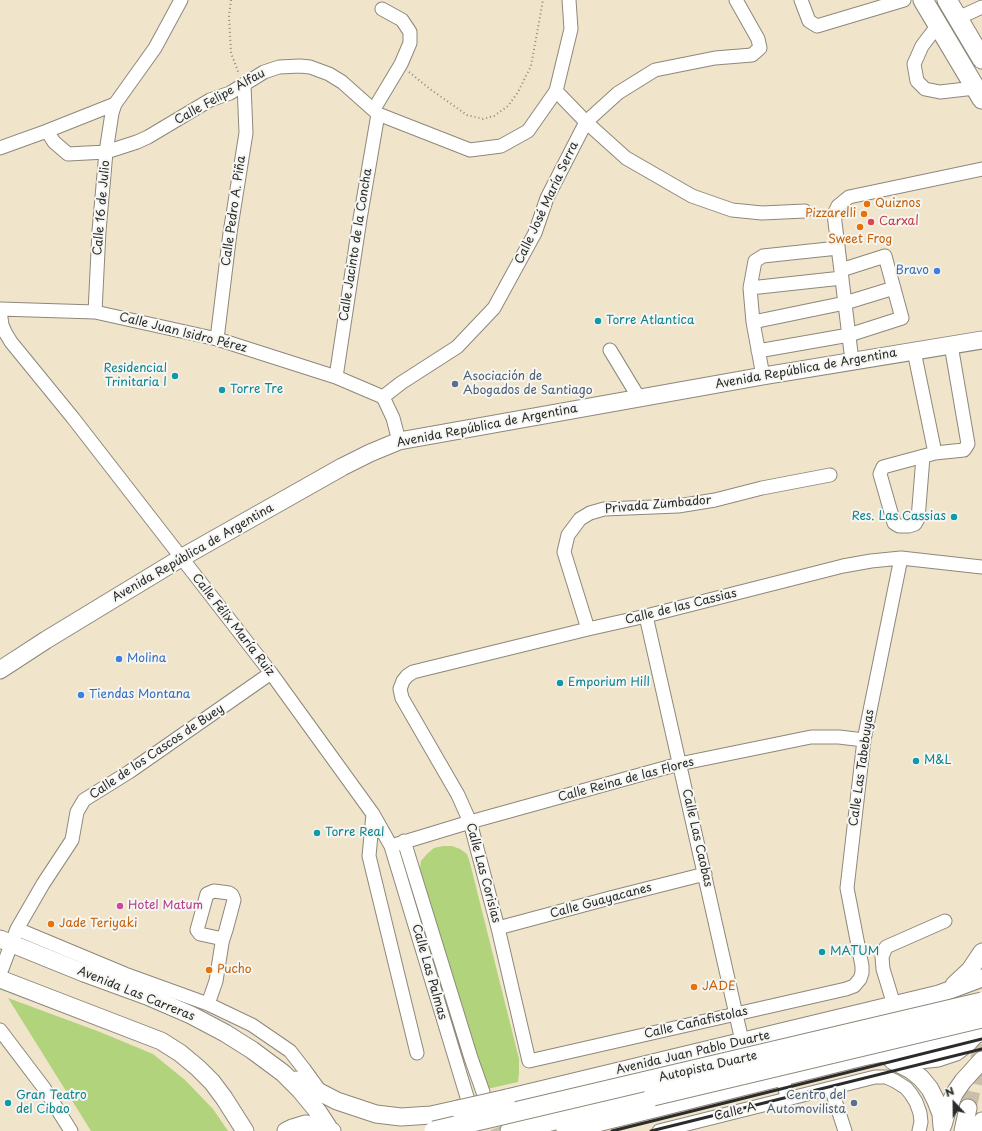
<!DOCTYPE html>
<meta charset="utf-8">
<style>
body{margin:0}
#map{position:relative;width:982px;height:1131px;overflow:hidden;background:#f0e4cb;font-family:"Playpen Sans",sans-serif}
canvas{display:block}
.north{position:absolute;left:934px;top:1083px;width:40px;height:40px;-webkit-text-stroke:3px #f6f6f2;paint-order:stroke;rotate:338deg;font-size:11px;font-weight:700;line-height:16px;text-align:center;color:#2b2b2b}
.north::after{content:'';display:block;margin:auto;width:14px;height:18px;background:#2b2b2b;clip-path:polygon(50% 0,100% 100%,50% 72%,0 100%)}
</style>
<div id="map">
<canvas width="982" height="1131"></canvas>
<div class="north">N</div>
</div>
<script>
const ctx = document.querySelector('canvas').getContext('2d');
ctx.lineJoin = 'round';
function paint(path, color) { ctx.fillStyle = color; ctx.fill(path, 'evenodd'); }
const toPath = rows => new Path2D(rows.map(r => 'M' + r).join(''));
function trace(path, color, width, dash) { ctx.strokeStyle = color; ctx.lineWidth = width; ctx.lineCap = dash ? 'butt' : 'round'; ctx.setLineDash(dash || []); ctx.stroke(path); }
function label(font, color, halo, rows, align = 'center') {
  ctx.font = font + ' "Playpen Sans",sans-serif'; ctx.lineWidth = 4; ctx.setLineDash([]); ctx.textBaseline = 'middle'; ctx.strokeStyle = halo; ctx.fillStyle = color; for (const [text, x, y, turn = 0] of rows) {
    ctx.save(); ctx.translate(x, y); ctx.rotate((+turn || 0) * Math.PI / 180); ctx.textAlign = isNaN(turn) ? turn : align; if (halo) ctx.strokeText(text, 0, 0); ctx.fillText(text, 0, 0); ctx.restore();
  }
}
const green = toPath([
 [443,846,452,846,460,849,467,854,470,863,519,1059,519,1073,518,1082,487,1089,420,869,421,861,427,854,434,848],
 [8,998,100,1032,153,1054,185,1080,213,1109,228,1131,91,1131]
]);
const minorTunnel = toPath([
 [490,1110,498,1131]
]);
const majorTunnel = toPath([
 [968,1108,982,1044]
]);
const path = toPath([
 [231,0,229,16,231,53,239,74],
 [409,72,430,89,467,115,483,119,494,116,508,106,518,92,531,66,543,0]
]);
const minor = toPath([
 [801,0,809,21,817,26,904,0],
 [958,18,982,7],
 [938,25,922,46,914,64,917,81,925,89,940,92,975,88],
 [556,91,586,122,626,158,692,196,732,210,762,213,805,211],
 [374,109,401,64,410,43,410,32,402,20,382,9],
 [47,131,54,142,68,154,106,152,137,142,148,137,210,100,230,93,264,72,279,67,300,66,310,67,329,74,342,82,378,114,470,150,501,146,528,131,556,91,571,29,569,0],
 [0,148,47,131,115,104],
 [750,288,842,278],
 [0,309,95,312,217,339,336,377,383,397,393,418,399,441],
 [0,311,2,325,5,332,11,342,73,418,271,673,373,814,391,846,467,1097],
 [95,312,99,231,106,152,112,113,115,104,155,48,181,0],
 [753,322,845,303,894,288],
 [217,339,230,233,246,133,244,84],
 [610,350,639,398],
 [758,351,849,335,902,318,885,256,841,270],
 [914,351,935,453],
 [852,361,834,214,838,206,849,197,982,169],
 [763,376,753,322,750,288,755,261,763,256,838,248],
 [336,377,360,219,378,114],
 [383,397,401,383,457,347,494,308,535,233,547,198,586,122,618,93,655,70,715,58,752,55,760,48,758,39,736,0],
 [923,457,918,519,915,524,909,526,899,526,894,523,880,474,883,467,935,453,964,450,968,444,951,345],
 [901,558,864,740,847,888,862,966,862,973,860,979,854,986,846,989,529,1061,498,928,470,822,458,795,402,698,400,689,403,681,407,676,413,672,421,670,588,629,646,616,843,566,871,561,901,558,982,567],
 [646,616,742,1041],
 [588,629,564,552,568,535,580,519,590,513,604,509,678,506,715,500,762,488,830,475],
 [373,814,369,856,417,1053],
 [404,841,471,1058,483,1092],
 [391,846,470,822,679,764,811,737,839,737,864,740],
 [498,928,610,898,705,874],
 [17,929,125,974,208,1004,252,1025,290,1051,304,1069,320,1091],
 [0,974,17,929,43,884,72,840,77,812,84,800,129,772,271,673],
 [208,1004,216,981,222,943,223,939,226,930,234,900,232,895,229,893,214,891,207,894,197,930,200,934,223,939],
 [894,1005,883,969,882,957,886,947,945,921],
 [0,1030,44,1088,71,1131],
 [783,1077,787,1099],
 [831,1088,845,1131],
 [659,1131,875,1077,886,1077,895,1081,906,1088,911,1094,916,1102,920,1113,921,1122,919,1131]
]);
const major = toPath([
 [0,670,46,640,181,558,342,467,370,453,399,441,763,376,982,340],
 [0,939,84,973,147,996,191,1015,225,1033,252,1050,283,1073,300,1090,319,1113,330,1130],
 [0,979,161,1041,180,1053,198,1068,212,1082,224,1098,245,1131],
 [954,985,970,970,982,952],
 [891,1059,920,1060,938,1058,956,1052,968,1043,974,1036],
 [893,1061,911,1070,921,1078,930,1089,936,1101,941,1114,942,1127],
 [296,1080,337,1101,376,1114,401,1117,431,1115,458,1109],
 [507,1098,914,1000,939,994,982,978],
 [943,1125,947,1111,954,1094,963,1081,982,1060],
 [286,1131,292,1128,305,1124,318,1125,332,1131],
 [565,1131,863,1057,982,1033],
 [963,1131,968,1108],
 [980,1131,982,1121]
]);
const highway = toPath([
 [923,0,982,99],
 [947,0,982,59],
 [510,1131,653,1096]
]);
const rail = toPath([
 [612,1131,982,1039],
 [651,1131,982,1049]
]);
const majorBridge = toPath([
 [458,1109,507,1098]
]);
const highwayBridge = toPath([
 [653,1096,982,1018],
 [434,1131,982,1002]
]);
const markers = [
 [867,204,4,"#e8710a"],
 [864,214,4,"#e8710a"],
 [871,222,4,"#e0444e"],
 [860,227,4,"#e8710a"],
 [937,271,4,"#3f7fe0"],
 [598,321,4,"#0f9aa8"],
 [175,376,4,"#0f9aa8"],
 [455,384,4,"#5c6f8a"],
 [222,390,4,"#0f9aa8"],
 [954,517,4,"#0f9aa8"],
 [119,659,4,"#3f7fe0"],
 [560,683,4,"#0f9aa8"],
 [81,695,4,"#3f7fe0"],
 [916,761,4,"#0f9aa8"],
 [317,833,4,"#0f9aa8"],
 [120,906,4,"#d1479c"],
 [51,924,4,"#e8710a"],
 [822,952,4,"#0f9aa8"],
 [209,970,4,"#e8710a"],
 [694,987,4,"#e8710a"],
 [8,1103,4,"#0f9aa8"],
 [854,1103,4,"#5c6f8a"]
];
const streetNames = [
 ["Calle Felipe Alfau",220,97,-29],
 ["Calle José María Serra",547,203,-65],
 ["Calle 16 de Julio",102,208,-85],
 ["Calle Pedro A. Piña",234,211,-82],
 ["Calle Jacinto de la Concha",356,245,-81],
 ["Calle Juan Isidro Pérez",183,333,14],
 ["Avenida República de Argentina",806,369,-10],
 ["Avenida República de Argentina",487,426,-11],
 ["Privada Zumbador",658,505,-5],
 ["Avenida República de Argentina",193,553,-30],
 ["Calle de las Cassias",681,607,-14],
 ["Calle Félix María Ruiz",233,625,52],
 ["Calle de los Cascos de Buey",157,752,-34],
 ["Calle Las Tabebuyas",862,768,-82],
 ["Calle Reina de las Flores",626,780,-15],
 ["Calle Las Caobas",697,838,77],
 ["Calle Las Corisias",483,873,75],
 ["Calle Guayacanes",601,901,-15],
 ["Calle Las Palmas",429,972,74],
 ["Avenida Las Carreras",136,994,22],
 ["Calle Cañafistolas",696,1023,-13],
 ["Avenida Juan Pablo Duarte",693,1053,-13],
 ["Autopista Duarte",708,1067,-13],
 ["Calle A",735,1112,-14]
];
const foodNames = [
 ["Quiznos",875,204],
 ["Pizzarelli",856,214,"right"],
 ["Sweet Frog",860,240,"center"],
 ["Jade Teriyaki",59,924],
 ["Pucho",217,970],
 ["JADE",702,987]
];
const healthNames = [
 ["Carxal",879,222]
];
const shopNames = [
 ["Bravo",929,271,"right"],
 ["Molina",127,659],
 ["Tiendas Montana",89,695]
];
const cultureNames = [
 ["Torre Atlantica",606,321],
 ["Residencial",167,369,"right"],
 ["Trinitaria I",167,383,"right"],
 ["Torre Tre",230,390],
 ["Res. Las Cassias",946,517,"right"],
 ["Emporium Hill",568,683],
 ["M&L",924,761],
 ["Torre Real",325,833],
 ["MATUM",830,952],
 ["Gran Teatro",16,1096],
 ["del Cibao",16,1110]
];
const serviceNames = [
 ["Asociación de",463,377],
 ["Abogados de Santiago",463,391],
 ["Centro del",846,1096,"right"],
 ["Automovilista",846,1110,"right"]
];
const hotelNames = [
 ["Hotel Matum",128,906]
];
paint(green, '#b0d37c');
trace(minorTunnel, '#c9bfab', 13, [13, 6]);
trace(majorTunnel, '#c9bfab', 17, [17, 8]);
trace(minor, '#8e887b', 15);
trace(major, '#8e887b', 19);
trace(highway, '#8e887b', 21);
trace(path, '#8e887b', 2, [1, 3]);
trace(minor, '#fff', 13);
trace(major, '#fff', 17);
trace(highway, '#fff', 19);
trace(rail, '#2b2b2b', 3);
trace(majorBridge, '#8e887b', 19, []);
trace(highwayBridge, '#8e887b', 21, []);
trace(majorBridge, '#fff', 17);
trace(highwayBridge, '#fff', 19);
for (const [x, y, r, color] of markers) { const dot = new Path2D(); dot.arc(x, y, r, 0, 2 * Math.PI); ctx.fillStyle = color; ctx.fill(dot); trace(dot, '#f6f6f2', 1.5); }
label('12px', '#2b2b2b', '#f6f6f2', streetNames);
label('12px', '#c56008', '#f6f6f2', foodNames, 'left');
label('12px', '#be3a42', '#f6f6f2', healthNames, 'left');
label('12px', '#366cbe', '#f6f6f2', shopNames, 'left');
label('12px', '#0d838f', '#f6f6f2', cultureNames, 'left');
label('12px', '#4e5e75', '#f6f6f2', serviceNames, 'left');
label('12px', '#b23c85', '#f6f6f2', hotelNames, 'left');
</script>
